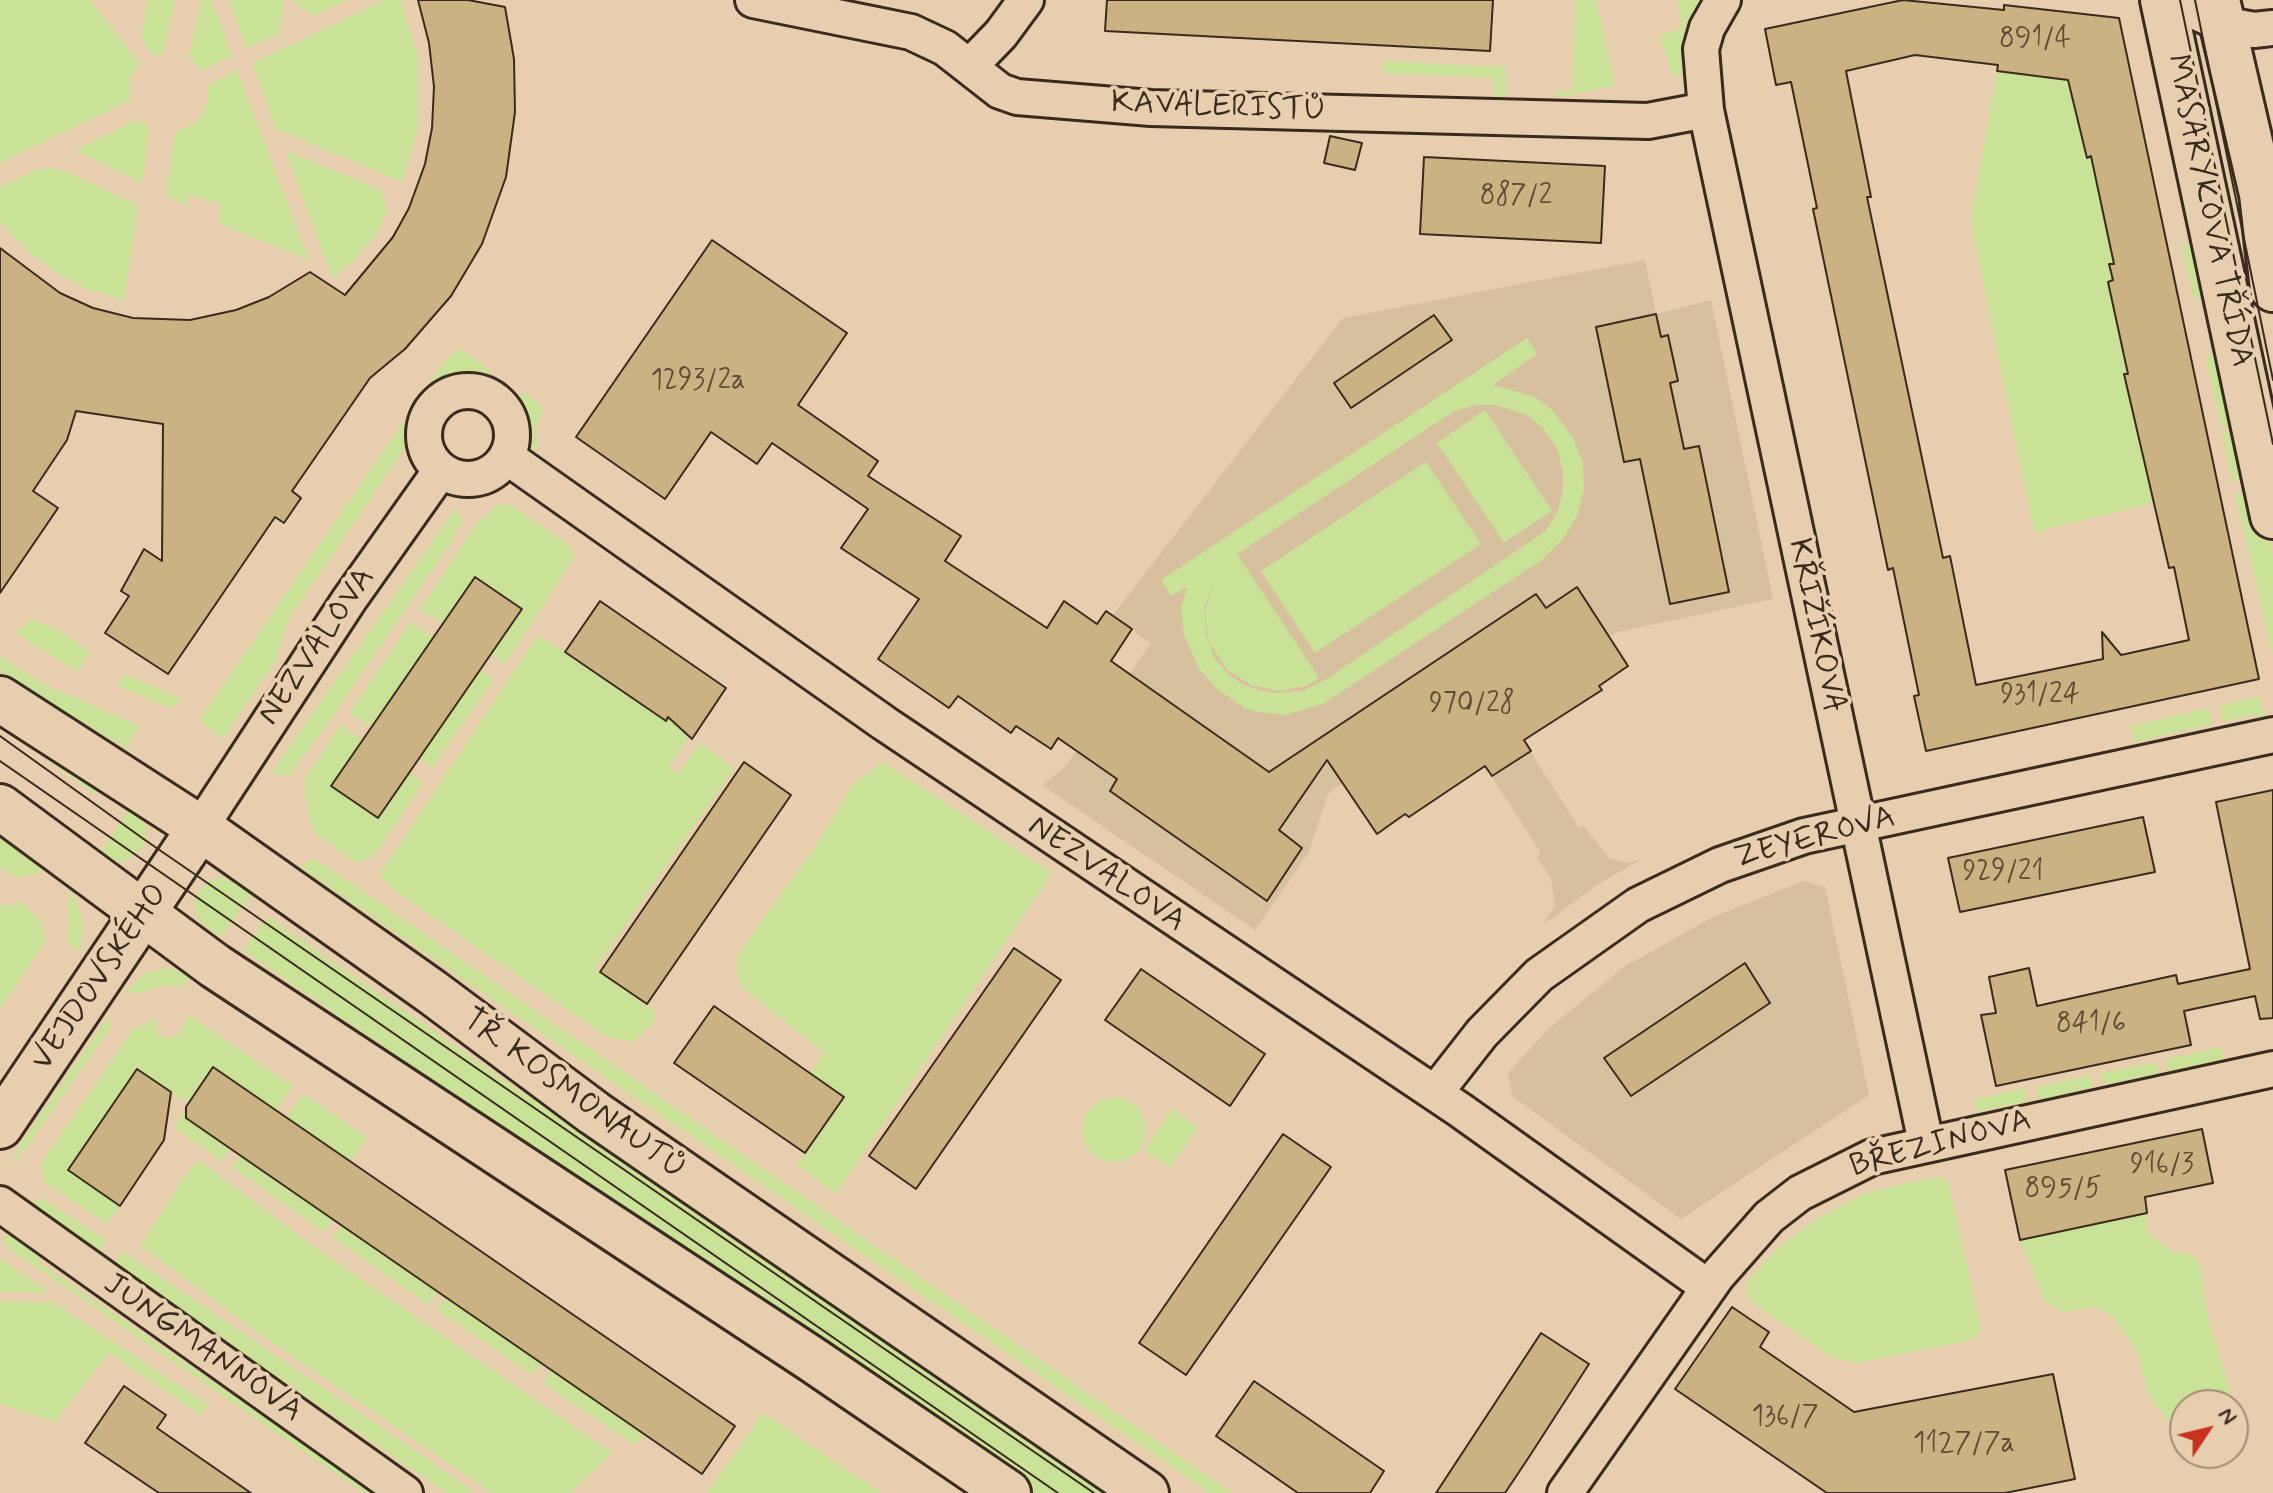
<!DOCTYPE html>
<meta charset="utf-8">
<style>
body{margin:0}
#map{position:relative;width:2273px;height:1493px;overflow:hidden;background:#e6ceaf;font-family:Mynerve,sans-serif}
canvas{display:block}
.north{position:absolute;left:2169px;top:1389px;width:80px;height:80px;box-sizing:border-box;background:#e6ceaf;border:2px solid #a28c75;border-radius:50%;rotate:55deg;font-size:22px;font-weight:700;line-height:32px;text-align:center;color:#3b2a1e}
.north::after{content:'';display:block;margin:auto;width:28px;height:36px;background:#c8321e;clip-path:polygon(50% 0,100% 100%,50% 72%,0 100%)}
</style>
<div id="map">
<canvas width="2273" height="1493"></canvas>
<div class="north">N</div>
</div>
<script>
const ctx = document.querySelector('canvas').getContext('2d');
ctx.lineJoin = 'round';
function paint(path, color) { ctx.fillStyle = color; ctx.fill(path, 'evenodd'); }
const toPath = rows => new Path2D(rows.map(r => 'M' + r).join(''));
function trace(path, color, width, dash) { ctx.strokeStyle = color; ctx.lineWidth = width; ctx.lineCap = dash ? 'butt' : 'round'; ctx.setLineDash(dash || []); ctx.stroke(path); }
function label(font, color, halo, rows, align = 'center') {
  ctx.font = font + ' Mynerve,sans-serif'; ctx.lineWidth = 8; ctx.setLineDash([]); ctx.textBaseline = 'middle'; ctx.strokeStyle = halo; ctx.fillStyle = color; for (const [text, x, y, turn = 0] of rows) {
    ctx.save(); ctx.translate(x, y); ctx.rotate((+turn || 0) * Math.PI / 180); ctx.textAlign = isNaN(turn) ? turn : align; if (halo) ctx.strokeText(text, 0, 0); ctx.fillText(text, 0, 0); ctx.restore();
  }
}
const built = toPath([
 [1645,260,1656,314,1711,300,1773,599,1617,632,1609,637,1628,666,1600,686,1602,690,1524,741,1579,828,1584,826,1609,858,1626,863,1642,859,1595,886,1543,925,1555,905,1551,879,1537,857,1541,853,1485,766,1377,834,1343,783,1328,794,1309,852,1255,930,1042,785,1065,767,1151,643,1112,616,1343,318],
 [1803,881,1825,887,1869,1095,1681,1219,1512,1096,1508,1073,1549,1028,1624,967,1713,917]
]);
const green = toPath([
 [0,0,90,0,140,64,130,78,129,101,0,163],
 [148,0,175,0,163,53,153,55,141,39],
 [201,0,211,0,232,56,202,70,189,58],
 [229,0,284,0,279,34,247,48],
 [291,0,347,0,313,16],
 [384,0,401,0,417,55,417,131,402,182,276,129,253,63],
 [1576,0,1596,0,1615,85,1568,96,1556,95,1552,91,1572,91],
 [1677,0,1702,0,1693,19,1684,71,1674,78,1661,40,1661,34,1682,29],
 [1383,61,1506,67,1505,101,1493,100,1494,78,1383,73],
 [237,70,258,126,309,260,218,223,221,204,189,195,187,206,166,195,175,132,195,124,202,114,207,104,208,85],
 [1997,71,2063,75,2068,80,2087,157,2091,156,2114,264,2109,265,2113,280,2109,283,2133,373,2124,375,2154,503,2034,532,1971,220],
 [139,119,149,128,142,183,75,150],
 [285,150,381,190,384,199,387,211,377,234,354,260,332,278],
 [52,168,65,171,138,205,124,301,84,288,57,273,31,254,0,222,0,186,39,169],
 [2191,243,2211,265,2217,294,2194,299,2182,245],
 [1527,338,1537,354,1493,385,1535,397,1552,410,1574,439,1583,464,1584,488,1577,516,1564,538,1543,559,1323,704,1285,715,1259,712,1245,708,1218,690,1199,669,1184,635,1181,607,1187,587,1171,596,1161,580],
 [1474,405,1496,405,1527,415,1542,427,1557,449,1563,471,1563,491,1557,513,1546,531,1325,680,1302,691,1275,693,1258,690,1241,683,1227,673,1214,657,1206,634,1204,609,1214,581,1205,611,1206,624,1209,642,1227,670,1251,685,1279,691,1306,686,1319,678,1237,554,1453,412],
 [460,349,491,371,485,376,441,387,429,384,448,357],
 [2229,351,2245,424,2222,429,2206,356],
 [521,392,540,403,543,409,535,428,537,448,531,456,519,402],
 [1485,410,1552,511,1504,543,1437,443],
 [409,414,414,433,411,439,287,621,277,659,223,739,199,720],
 [2245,429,2256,477,2233,482,2223,433],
 [1426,462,1481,544,1315,653,1261,571],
 [2258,490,2273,557,2273,655,2235,495],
 [497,505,510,505,564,541,572,549,574,558,505,664,491,654,522,609,475,577,443,622,420,610,477,523],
 [455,509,462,520,453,540,333,716,289,776,271,773],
 [31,620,53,627,91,652,77,671,15,633],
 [411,622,433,637,373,725,368,725,349,713],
 [538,635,665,720,668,717,692,734,668,768,678,774,700,743,734,768,595,968,656,1013,653,1023,633,1042,609,1038,575,1015,398,893,379,875],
 [0,656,41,683,140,726,126,748,9,680,0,669],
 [480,670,494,679,432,768,420,758],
 [124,674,172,694,181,701,175,706,165,706,118,686],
 [2259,697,2268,722,2255,714,2223,722,2220,705],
 [2209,708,2213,724,2135,742,2131,726],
 [0,715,101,785,95,794,0,726],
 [340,725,362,740,332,786,378,818,410,773,423,783,374,856,356,863,315,833,307,809,305,779],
 [883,762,1052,873,836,1194,797,1165,844,1096,810,1074,824,1053,743,988,737,975,737,956,817,844,853,784],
 [130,808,146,826,143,847,124,862,107,860,99,854],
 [0,835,44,867,39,873,17,878,0,867],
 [311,859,325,865,1232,1493,1210,1493,300,867],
 [217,877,235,880,253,892,221,937,198,920,193,903,200,889],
 [74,893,84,929,80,951,67,942,69,919,66,905],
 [21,902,41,921,45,942,0,1009,0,907],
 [268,917,529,1097,535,1088,1123,1493,1030,1493,243,950],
 [169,968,192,976,182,986,167,985,135,994,126,991,144,974],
 [189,1015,292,1086,276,1111,189,1103,137,1069,68,1170,120,1206,107,1224,44,1182,41,1164,133,1029,157,1018,155,1031,167,1039,180,1034],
 [108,1017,111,1027,12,1168,19,1146],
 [2221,1047,2224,1059,2169,1071,2167,1059],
 [2156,1062,2159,1073,2104,1085,2101,1073],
 [2090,1075,2093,1087,2039,1100,2036,1087],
 [2025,1088,2028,1101,1976,1112,1976,1099],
 [303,1094,367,1137,351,1161,286,1118],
 '1082 1130a32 32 0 1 1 64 0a32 32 0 1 1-64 0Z',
 [1172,1109,1198,1127,1170,1168,1144,1150],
 [182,1114,230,1149,221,1161,174,1127],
 [240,1155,333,1219,324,1232,232,1167],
 [200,1161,302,1238,612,1453,571,1493,492,1493,261,1335,141,1246,191,1166],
 [1935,1177,1945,1179,1950,1188,1980,1324,1978,1335,1968,1341,1857,1363,1833,1358,1753,1303,1747,1294,1748,1281,1778,1248,1820,1217,1865,1193],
 [42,1198,106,1240,98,1253,29,1204],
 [2147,1213,2148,1233,2173,1252,2192,1254,2201,1268,2206,1311,2232,1398,2228,1405,2185,1405,2185,1429,2175,1427,2155,1405,2147,1390,2137,1351,2111,1315,2096,1307,2063,1312,2045,1301,2020,1240],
 [342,1225,438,1291,429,1305,333,1238],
 [9,1229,37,1249,41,1264,376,1493,364,1493,8,1248,4,1240],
 [123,1251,451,1475,473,1493,447,1493,114,1266],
 [0,1259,45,1289,47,1293,0,1292],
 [446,1296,542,1363,533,1375,437,1310],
 [0,1301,54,1303,208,1404,201,1415,109,1353,57,1419,61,1424,0,1404],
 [552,1369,644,1433,635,1445,543,1383],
 [763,1413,773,1420,881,1493,707,1493]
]);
const building = toPath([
 [418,0,468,0,505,7,514,59,515,112,506,177,482,244,451,296,405,349,370,378,292,491,301,498,284,523,275,517,168,674,105,633,129,596,121,591,144,549,162,561,163,424,76,411,67,440,33,491,58,508,0,593,0,248,60,293,93,308,133,318,190,320,236,310,269,297,310,272,345,295,393,237,409,208,425,164,432,128,434,87,429,43,418,0],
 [1107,0,1493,0,1490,51,1105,31,1107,0],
 [1903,0,2004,10,2004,5,2119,18,2259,679,1926,751,1914,696,1919,695,1893,568,1888,570,1813,209,1817,208,1791,82,1776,85,1765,29,1903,0],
 [1915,55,1998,65,1997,71,2068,80,2087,158,2091,156,2114,264,2109,264,2113,280,2108,282,2128,374,2124,374,2169,568,2174,567,2189,640,2121,655,2102,632,2103,659,1976,685,1950,556,1943,558,1867,197,1871,197,1846,71,1915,55],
 [1330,136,1362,143,1355,170,1324,163,1330,136],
 [1424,157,1605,166,1601,243,1420,234,1424,157],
 [712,240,847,333,798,405,878,461,868,476,961,536,945,561,1047,628,1064,601,1097,624,1106,611,1132,629,1111,661,1269,772,1536,594,1546,608,1577,587,1628,666,1599,686,1602,690,1524,740,1531,751,1492,776,1485,766,1409,817,1405,814,1377,834,1327,760,1279,830,1302,848,1267,901,1110,791,1117,779,1058,738,1051,749,1016,726,1011,733,958,696,949,708,878,659,919,599,841,548,868,509,772,443,757,464,711,432,665,499,576,437,712,240],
 [1656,314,1661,337,1668,335,1678,381,1670,383,1684,449,1699,446,1729,592,1670,604,1640,459,1624,462,1596,327,1656,314],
 [1434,315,1452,340,1351,408,1334,383,1434,315],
 [475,577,522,609,378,818,331,786,475,577],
 [600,601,726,688,692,739,668,717,666,721,565,652,600,601],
 [744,762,791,795,647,1004,600,972,744,762],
 [2273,790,2273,1018,2260,1019,2255,996,2184,1011,2191,1045,1996,1086,1981,1015,1996,1013,1989,977,2029,968,2037,1006,2176,975,2178,984,2250,969,2216,802,2273,790],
 [2143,817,2155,872,1960,912,1948,858,2143,817],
 [1014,948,1061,980,916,1189,869,1156,1014,948],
 [1745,963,1770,1003,1631,1096,1604,1058,1745,963],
 [1141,969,1265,1054,1230,1106,1105,1020,1141,969],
 [714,1006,844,1097,805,1153,674,1063,714,1006],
 [213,1067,735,1426,702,1474,186,1118,186,1107,213,1067],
 [137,1069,171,1092,164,1140,120,1206,68,1170,137,1069],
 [2202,1129,2213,1183,2145,1197,2147,1213,2020,1240,2005,1170,2202,1129],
 [1283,1134,1331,1167,1186,1375,1139,1343,1283,1134],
 [1732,1307,1769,1332,1760,1347,1854,1412,2053,1374,2075,1479,2005,1493,1827,1493,1675,1389,1732,1307],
 [1541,1333,1589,1364,1529,1457,1505,1493,1436,1493,1541,1333],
 [1254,1381,1384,1471,1370,1493,1298,1493,1216,1436,1254,1381],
 [124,1386,166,1415,157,1428,251,1493,159,1493,85,1443,124,1386]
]);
const street = toPath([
 [753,0,911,32,945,48,1000,91,1017,97,1151,108,1648,121,1706,110],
 [1723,0,1707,28,1701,49,1706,110,1926,1143],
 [2170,0,2222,24,2254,30,2273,28],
 [970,66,1001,34,1026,0],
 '424 435a44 44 0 1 1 88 0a44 44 0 1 1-88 0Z',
 [507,457,884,723,1460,1110,1708,1287],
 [200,828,349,600,441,470],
 [1435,1093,1482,1033,1539,975,1638,905,1720,865,1804,836,2273,735],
 [0,1204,405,1493],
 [1565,1493,1717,1276,1769,1217,1800,1193,1872,1157,2273,1069]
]);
const secondary = toPath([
 [2163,0,2273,516],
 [2217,0,2262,194,2273,289],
 [0,699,200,828,432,992,594,1113,1146,1493],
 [0,807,215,966,813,1360,1008,1493],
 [0,1126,200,828]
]);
const tram = toPath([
 [2180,0,2273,444],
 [2195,0,2273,380],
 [0,736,145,840,1094,1493],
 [0,761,1058,1493]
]);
const numberNames = [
 ["891/4",2035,40],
 ["887/2",1516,197],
 ["1293/2a",698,382],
 ["931/24",2040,696],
 ["970/28",1472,705],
 ["929/21",2003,873],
 ["841/6",2091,1025],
 ["916/3",2162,1166],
 ["895/5",2063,1190],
 ["136/7",1785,1418],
 ["1127/7a",1964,1445]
];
const streetNames = [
 ["KAVALERISTŮ",1218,108,2],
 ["MASARYKOVA TŘÍDA",2208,211,78],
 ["KŘIŽÍKOVA",1815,626,78],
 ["NEZVALOVA",318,647,-56],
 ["ZEYEROVA",1815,839,-15],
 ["NEZVALOVA",1106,875,34],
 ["VEJDOVSKÉHO",101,978,-56],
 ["TŘ. KOSMONAUTŮ",573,1095,36],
 ["BŘEZINOVA",1941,1145,-15],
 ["JUNGMANNOVA",202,1349,35]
];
paint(built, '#d7c09d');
paint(green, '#cae298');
paint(building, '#cbb282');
trace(building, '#3b2a1e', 2);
trace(street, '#3b2a1e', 40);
trace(secondary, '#3b2a1e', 50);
trace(street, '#e6ceaf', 34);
trace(secondary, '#e6ceaf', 44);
trace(tram, '#3b2a1e', 2);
label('28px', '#5f4c37', null, numberNames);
label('32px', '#3b2a1e', '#e6ceaf', streetNames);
</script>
